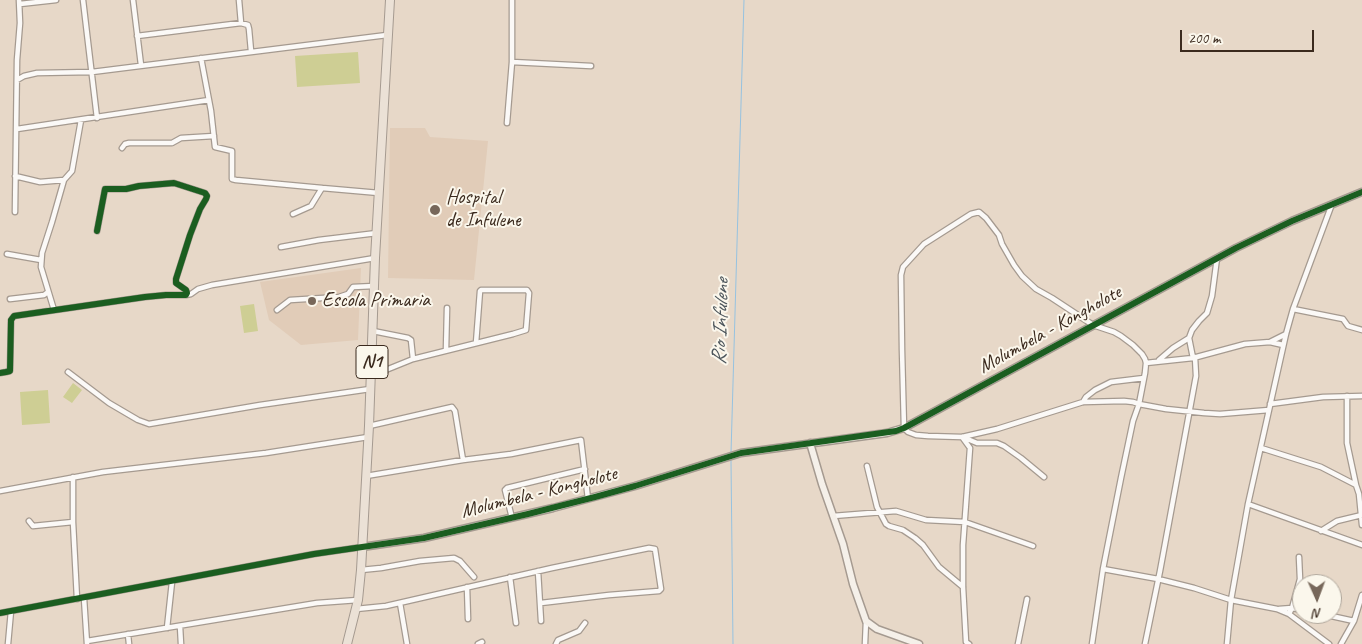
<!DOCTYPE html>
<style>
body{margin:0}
#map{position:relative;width:1362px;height:644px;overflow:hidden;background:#e7d8c8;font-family:Caveat,sans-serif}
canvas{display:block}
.north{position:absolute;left:1292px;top:574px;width:50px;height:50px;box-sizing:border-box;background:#fbf7ec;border:1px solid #aea59a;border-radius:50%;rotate:178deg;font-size:14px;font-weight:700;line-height:20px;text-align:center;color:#3b2a1e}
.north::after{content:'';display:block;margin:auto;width:18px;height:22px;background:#77675a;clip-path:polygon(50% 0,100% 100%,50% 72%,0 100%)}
.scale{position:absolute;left:1180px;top:30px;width:134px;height:22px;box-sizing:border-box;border:2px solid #3b2a1e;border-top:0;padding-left:6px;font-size:15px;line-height:18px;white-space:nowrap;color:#3b2a1e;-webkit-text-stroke:4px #fbf7ec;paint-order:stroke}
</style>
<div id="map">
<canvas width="1362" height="644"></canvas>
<div class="north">N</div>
<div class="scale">200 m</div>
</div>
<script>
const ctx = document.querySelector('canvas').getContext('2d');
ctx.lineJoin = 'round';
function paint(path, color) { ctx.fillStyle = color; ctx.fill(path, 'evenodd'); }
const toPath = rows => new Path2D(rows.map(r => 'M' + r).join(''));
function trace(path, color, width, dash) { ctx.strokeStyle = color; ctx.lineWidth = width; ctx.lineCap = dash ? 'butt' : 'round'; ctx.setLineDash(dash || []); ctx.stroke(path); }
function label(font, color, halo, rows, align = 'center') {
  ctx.font = font + ' Caveat,sans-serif'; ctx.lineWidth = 4; ctx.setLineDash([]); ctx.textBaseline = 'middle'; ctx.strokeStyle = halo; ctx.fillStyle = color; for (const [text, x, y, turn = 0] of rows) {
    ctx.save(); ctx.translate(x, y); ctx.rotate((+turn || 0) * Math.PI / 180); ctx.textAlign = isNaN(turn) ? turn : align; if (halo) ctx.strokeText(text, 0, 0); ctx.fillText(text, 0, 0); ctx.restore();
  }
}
const built = toPath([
 [390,128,425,128,430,137,488,141,474,280,388,278],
 [361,268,358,340,301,345,269,320,260,282]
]);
const green = toPath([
 [358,52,360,83,297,87,295,56],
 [254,304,258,331,244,333,240,306],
 [73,383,82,390,72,403,63,397],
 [48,390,50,423,22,425,20,392]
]);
const stream = toPath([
 [731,453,744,0],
 [731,460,733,644]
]);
const street = toPath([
 [83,0,97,118],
 [133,0,141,65],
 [239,0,241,23],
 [20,4,56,0],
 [137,36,241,23,248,25,249,29,251,51],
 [201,58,211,111,215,147,232,151,232,179,236,180,322,188],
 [512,62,591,66],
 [17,80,24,76,37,73,92,72,387,35],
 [507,123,512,62,512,0],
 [17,129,209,100],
 [122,148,125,144,129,143,172,143,181,138,214,136],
 [15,176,40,182,64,180],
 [15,212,17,60,20,23,19,0],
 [293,214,311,206,322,188,379,193],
 [281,247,319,240,377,233],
 [7,254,41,260],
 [186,295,191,294,198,289,212,285,375,258],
 [10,299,44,295,48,292],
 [1293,309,1343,319,1348,326,1362,330],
 [54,310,41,267,42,253,52,222,64,180,72,171,81,120],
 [277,310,290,300,339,297,348,294,353,287,374,286],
 [373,331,408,338,411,340,413,359],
 [1189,338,1193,358],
 [1270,342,1283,345],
 [446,350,447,308],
 [1159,360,1173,348,1189,338,1192,330,1199,321,1207,313,1212,296,1217,258],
 [1146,363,1193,358,1245,344,1270,342,1286,334],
 [68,372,109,403,138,420,149,424,260,405,370,389],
 [0,373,6,372,10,371,11,320,14,316,145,297,166,295,186,295,187,293,186,290,176,283,176,279,190,235,200,209,206,199,207,196,205,193,174,183,139,186,126,189,105,189,97,231],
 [371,376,413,359,513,334,526,330,529,293,527,290,481,290,480,291,476,343],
 [1347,396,1347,443,1356,485],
 [1083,402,1086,397,1095,390,1111,382,1144,378],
 [1270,404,1323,397,1362,396],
 [369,426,452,407,455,411,463,460],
 [962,437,970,448,963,545,963,587,966,642,969,644],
 [965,438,977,443,997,443,1004,446,1021,458,1044,477],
 [1261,448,1321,467,1356,485,1359,494,1362,525],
 [867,466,877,507,886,524,889,526,903,530,915,538,923,545,939,567,963,587],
 [366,476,463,460,511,454,581,440,588,499],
 [73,477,73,522,77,599],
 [0,491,103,472,266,453,368,437],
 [1248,504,1362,545],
 [833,516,896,511,926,520,965,522,1033,546],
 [512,518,505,490,507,488,585,469],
 [29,521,33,526,73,522],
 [1321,531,1337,521,1362,515],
 [1103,569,1158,579,1194,588,1231,600,1277,609,1289,614,1329,644],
 [361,570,381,568,420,561,454,558,460,561,474,577],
 [538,571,541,621],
 [510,577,516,623],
 [467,587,468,619],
 [84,598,87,644],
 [400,603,407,644],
 [356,609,386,606,552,568,649,548,655,549,661,589,659,591,609,595,541,603],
 [1279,609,1292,608,1302,610],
 [0,613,314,554,362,547],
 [1289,614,1292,608,1300,579,1299,557],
 [1322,614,1354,621],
 [180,626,181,644],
 [167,628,172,582],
 [128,634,129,644],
 [87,641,317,603,358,600],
 [8,644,11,611],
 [478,644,482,642],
 [556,644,558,640,579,631,585,623],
 [865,644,866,621],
 [1018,644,1027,599],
 [1092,644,1103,569,1121,478,1133,421,1139,404,1145,373,1146,363,1145,359,1142,354,1133,345,1121,336,1114,332,1093,325,1052,298,1036,289,1022,276,1014,265,1002,244,999,235,986,218,979,212,971,214,924,244,903,267,901,275,902,350,904,428,908,432,916,435,928,436,962,437,997,429,1083,402,1124,401,1133,402,1139,404,1166,409,1204,413,1220,414,1269,410],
 [1145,644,1160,571,1196,376,1195,357],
 [1227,644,1231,600,1248,504,1286,334,1293,309,1332,204],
 [1341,644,1354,621,1362,595]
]);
const secondary = toPath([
 [810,443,822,484,843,544,853,584,866,621,877,629,919,644],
 [362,547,424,538,553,508,635,486,741,453,887,433,904,428,1236,248,1292,221,1362,192]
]);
const highway = toPath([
 [347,644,358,600,361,570,369,426,375,258,390,0]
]);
const cycleway = toPath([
 [0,373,6,372,10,371,11,320,14,316,145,297,166,295,186,295,187,293,186,290,176,283,176,279,190,235,200,209,206,199,207,196,205,193,174,183,139,186,126,189,105,189,97,231],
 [0,613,314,554,424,538,528,514,595,497,635,486,741,453,896,431,904,428,1236,248,1292,221,1362,192]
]);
const markers = [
 [435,210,6,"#77675a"],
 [312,301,5,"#77675a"]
];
const shields = [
 [372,362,32]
];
const shieldNames = [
 ["N1",372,362]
];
const poiNames = [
 ["Hospital",446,198],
 ["de Infulene",446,221],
 ["Escola Primaria",322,301]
];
const streetNames = [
 ["Molumbela - Kongholote",1050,330,-29],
 ["Molumbela - Kongholote",539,493,-14]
];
const waterNames = [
 ["Rio Infulene",721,322,-88]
];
paint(built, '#e1ccb8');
paint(green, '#cece94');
trace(stream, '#96c2e0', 1);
trace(street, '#a59a90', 7);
trace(secondary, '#a59a90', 9);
trace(highway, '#a59a90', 10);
trace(street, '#fbf9f7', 4.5);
trace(secondary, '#f5f0e9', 6);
trace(highway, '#ebe1d6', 8);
trace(cycleway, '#1b5e20', 6);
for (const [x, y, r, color] of markers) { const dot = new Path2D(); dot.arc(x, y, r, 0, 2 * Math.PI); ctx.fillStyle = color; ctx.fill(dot); trace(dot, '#fbf7ec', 2); }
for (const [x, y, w] of shields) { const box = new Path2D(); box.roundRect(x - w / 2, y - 16.5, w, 33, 4); ctx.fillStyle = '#fbf7ec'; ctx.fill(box); trace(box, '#3b2a1e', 1); }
label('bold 19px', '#3b2a1e', null, shieldNames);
label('20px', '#3b2a1e', '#fbf7ec', poiNames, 'left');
label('20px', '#3b2a1e', '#fbf7ec', streetNames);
label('italic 21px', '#4c555b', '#fbf7ec', waterNames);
</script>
